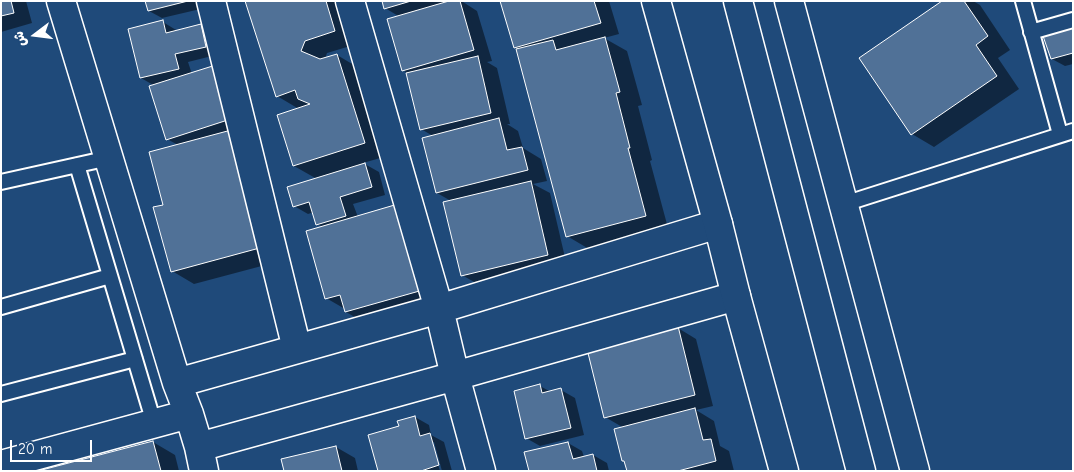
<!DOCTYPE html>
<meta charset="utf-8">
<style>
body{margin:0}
#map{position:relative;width:1074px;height:472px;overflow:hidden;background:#1f4a7a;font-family:"Comic Neue","Playpen Sans Arabic",sans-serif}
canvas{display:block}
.frame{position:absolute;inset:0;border:2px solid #fff;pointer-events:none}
.north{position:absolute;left:10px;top:10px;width:50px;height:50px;-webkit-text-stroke:4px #1f4a7a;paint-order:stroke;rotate:255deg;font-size:14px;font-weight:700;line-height:20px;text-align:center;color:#fff}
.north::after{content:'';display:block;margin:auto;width:18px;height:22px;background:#fff;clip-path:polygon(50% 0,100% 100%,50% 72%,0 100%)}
.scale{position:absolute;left:10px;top:440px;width:82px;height:22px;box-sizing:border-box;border:2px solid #fff;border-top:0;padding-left:6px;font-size:15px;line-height:18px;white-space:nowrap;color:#fff;-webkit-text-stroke:4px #1f4a7a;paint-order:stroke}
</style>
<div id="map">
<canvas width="1074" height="472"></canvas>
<div class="frame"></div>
<div class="north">ش</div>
<div class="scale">20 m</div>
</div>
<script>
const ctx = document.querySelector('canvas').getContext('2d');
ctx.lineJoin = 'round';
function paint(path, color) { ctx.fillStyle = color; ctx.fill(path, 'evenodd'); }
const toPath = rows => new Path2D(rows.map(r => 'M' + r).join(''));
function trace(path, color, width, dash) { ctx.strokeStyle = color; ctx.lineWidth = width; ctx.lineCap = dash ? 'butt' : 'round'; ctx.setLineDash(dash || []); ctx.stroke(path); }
const shadow = toPath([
 [1,1,26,1,32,23,1,32],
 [146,1,207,1,209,7,162,18,149,11],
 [246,1,343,1,357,44,327,53,325,59,337,55,359,68,387,156,363,163,379,172,385,195,353,204,358,217,441,301,365,323,346,312,345,309,326,298,323,227,317,224,314,212,308,214,294,206,317,179,294,166,299,109,277,96],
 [383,1,465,1,463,2,477,11,492,61,487,62,497,68,510,124,507,124,518,131,523,148,541,159,547,181,533,184,550,193,567,266,481,286,462,275,451,201,437,193,433,136,421,129,407,73,403,70,400,17,385,8],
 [502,1,609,1,619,34,604,38,627,51,642,105,638,106,652,160,650,161,668,228,589,249,567,236,517,48,515,47],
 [944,1,973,1,980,5,1010,50,998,58,1019,89,934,147,912,134],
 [163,22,176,30,177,31,201,25,214,33,220,54,188,62,192,74,219,65,288,259,194,284,172,271,165,205,178,145,167,139,155,86,141,78],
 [1073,29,1073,64,1065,66,1052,59],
 [678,328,696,339,713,406,696,410,714,421,720,446,729,451,734,471,628,471,625,462,623,461,624,428,605,417],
 [540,386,551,392,561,390,575,398,584,435,540,446,526,438],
 [415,417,429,425,431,435,444,442,452,471,442,471,434,442,431,442,440,471,379,471,400,427],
 [153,442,175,455,179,471,43,471],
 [568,443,582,451,584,457,593,455,607,463,609,471,531,471,526,453],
 [336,447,355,458,358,471,285,471]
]);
const building = toPath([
 [1,1,11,1,14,13,1,16,1,1],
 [145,1,188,1,148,11,145,1],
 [245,1,326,1,335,31,305,41,301,51,320,59,337,54,365,143,293,166,277,115,310,104,298,99,295,90,276,97,245,1],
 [382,1,411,1,384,9,382,1],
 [449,1,460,1,474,50,402,71,387,19,449,1],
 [500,1,594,1,601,23,514,48,500,1],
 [942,1,964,1,988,36,976,45,997,76,911,135,859,58,942,1],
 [163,20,166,33,201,24,206,47,175,54,179,69,140,78,128,29,163,20],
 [1073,27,1073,53,1051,59,1043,36,1073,27],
 [605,37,620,92,616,93,630,148,628,148,646,216,566,237,516,49,553,40,556,50,605,37],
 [478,56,491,113,420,130,406,73,478,56],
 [219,64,237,117,166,140,149,86,219,64],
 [499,118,507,150,522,147,528,170,436,193,422,138,499,118],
 [235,129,267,246,171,272,153,207,163,205,149,152,235,129],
 [365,163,372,187,340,197,346,216,316,225,309,202,293,207,287,187,365,163],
 [531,181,548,255,461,276,443,202,531,181],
 [398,204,423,290,345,312,340,295,325,299,306,231,398,204],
 [678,326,695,395,604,418,587,349,678,326],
 [540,384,542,393,561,388,571,428,525,439,514,391,540,384],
 [695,408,703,440,711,439,716,461,678,471,627,471,624,461,622,461,614,429,695,408],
 [415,416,420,436,430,433,439,465,421,471,378,471,368,435,399,426,397,421,415,416],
 [153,441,161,471,38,471,153,441],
 [568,442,573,459,593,454,597,471,529,471,524,452,568,442],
 [336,446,342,471,284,471,281,459,336,446]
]);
const lane = toPath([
 [1023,1,1060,134],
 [1031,32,1073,20],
 [77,165,154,423],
 [1,182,109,158],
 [844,204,1073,131],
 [1,307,110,276],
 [1,394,135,359]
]);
const street = toPath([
 [61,1,177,383,189,414,199,447,204,471],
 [211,1,297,349],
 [350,1,439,309,455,376,481,471],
 [789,1,915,471],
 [177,383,439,309,718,224],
 [199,447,455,376,736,296],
 [1,465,189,414]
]);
const secondary = toPath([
 [656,1,718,224,736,296,784,471],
 [738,1,861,471]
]);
paint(shadow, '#0007');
paint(building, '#507197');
trace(building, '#fff', 1);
trace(lane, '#fff', 18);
trace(street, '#fff', 31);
trace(secondary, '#fff', 31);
trace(lane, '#1f4a7a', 14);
trace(street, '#1f4a7a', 28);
trace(secondary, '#1f4a7a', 28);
</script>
